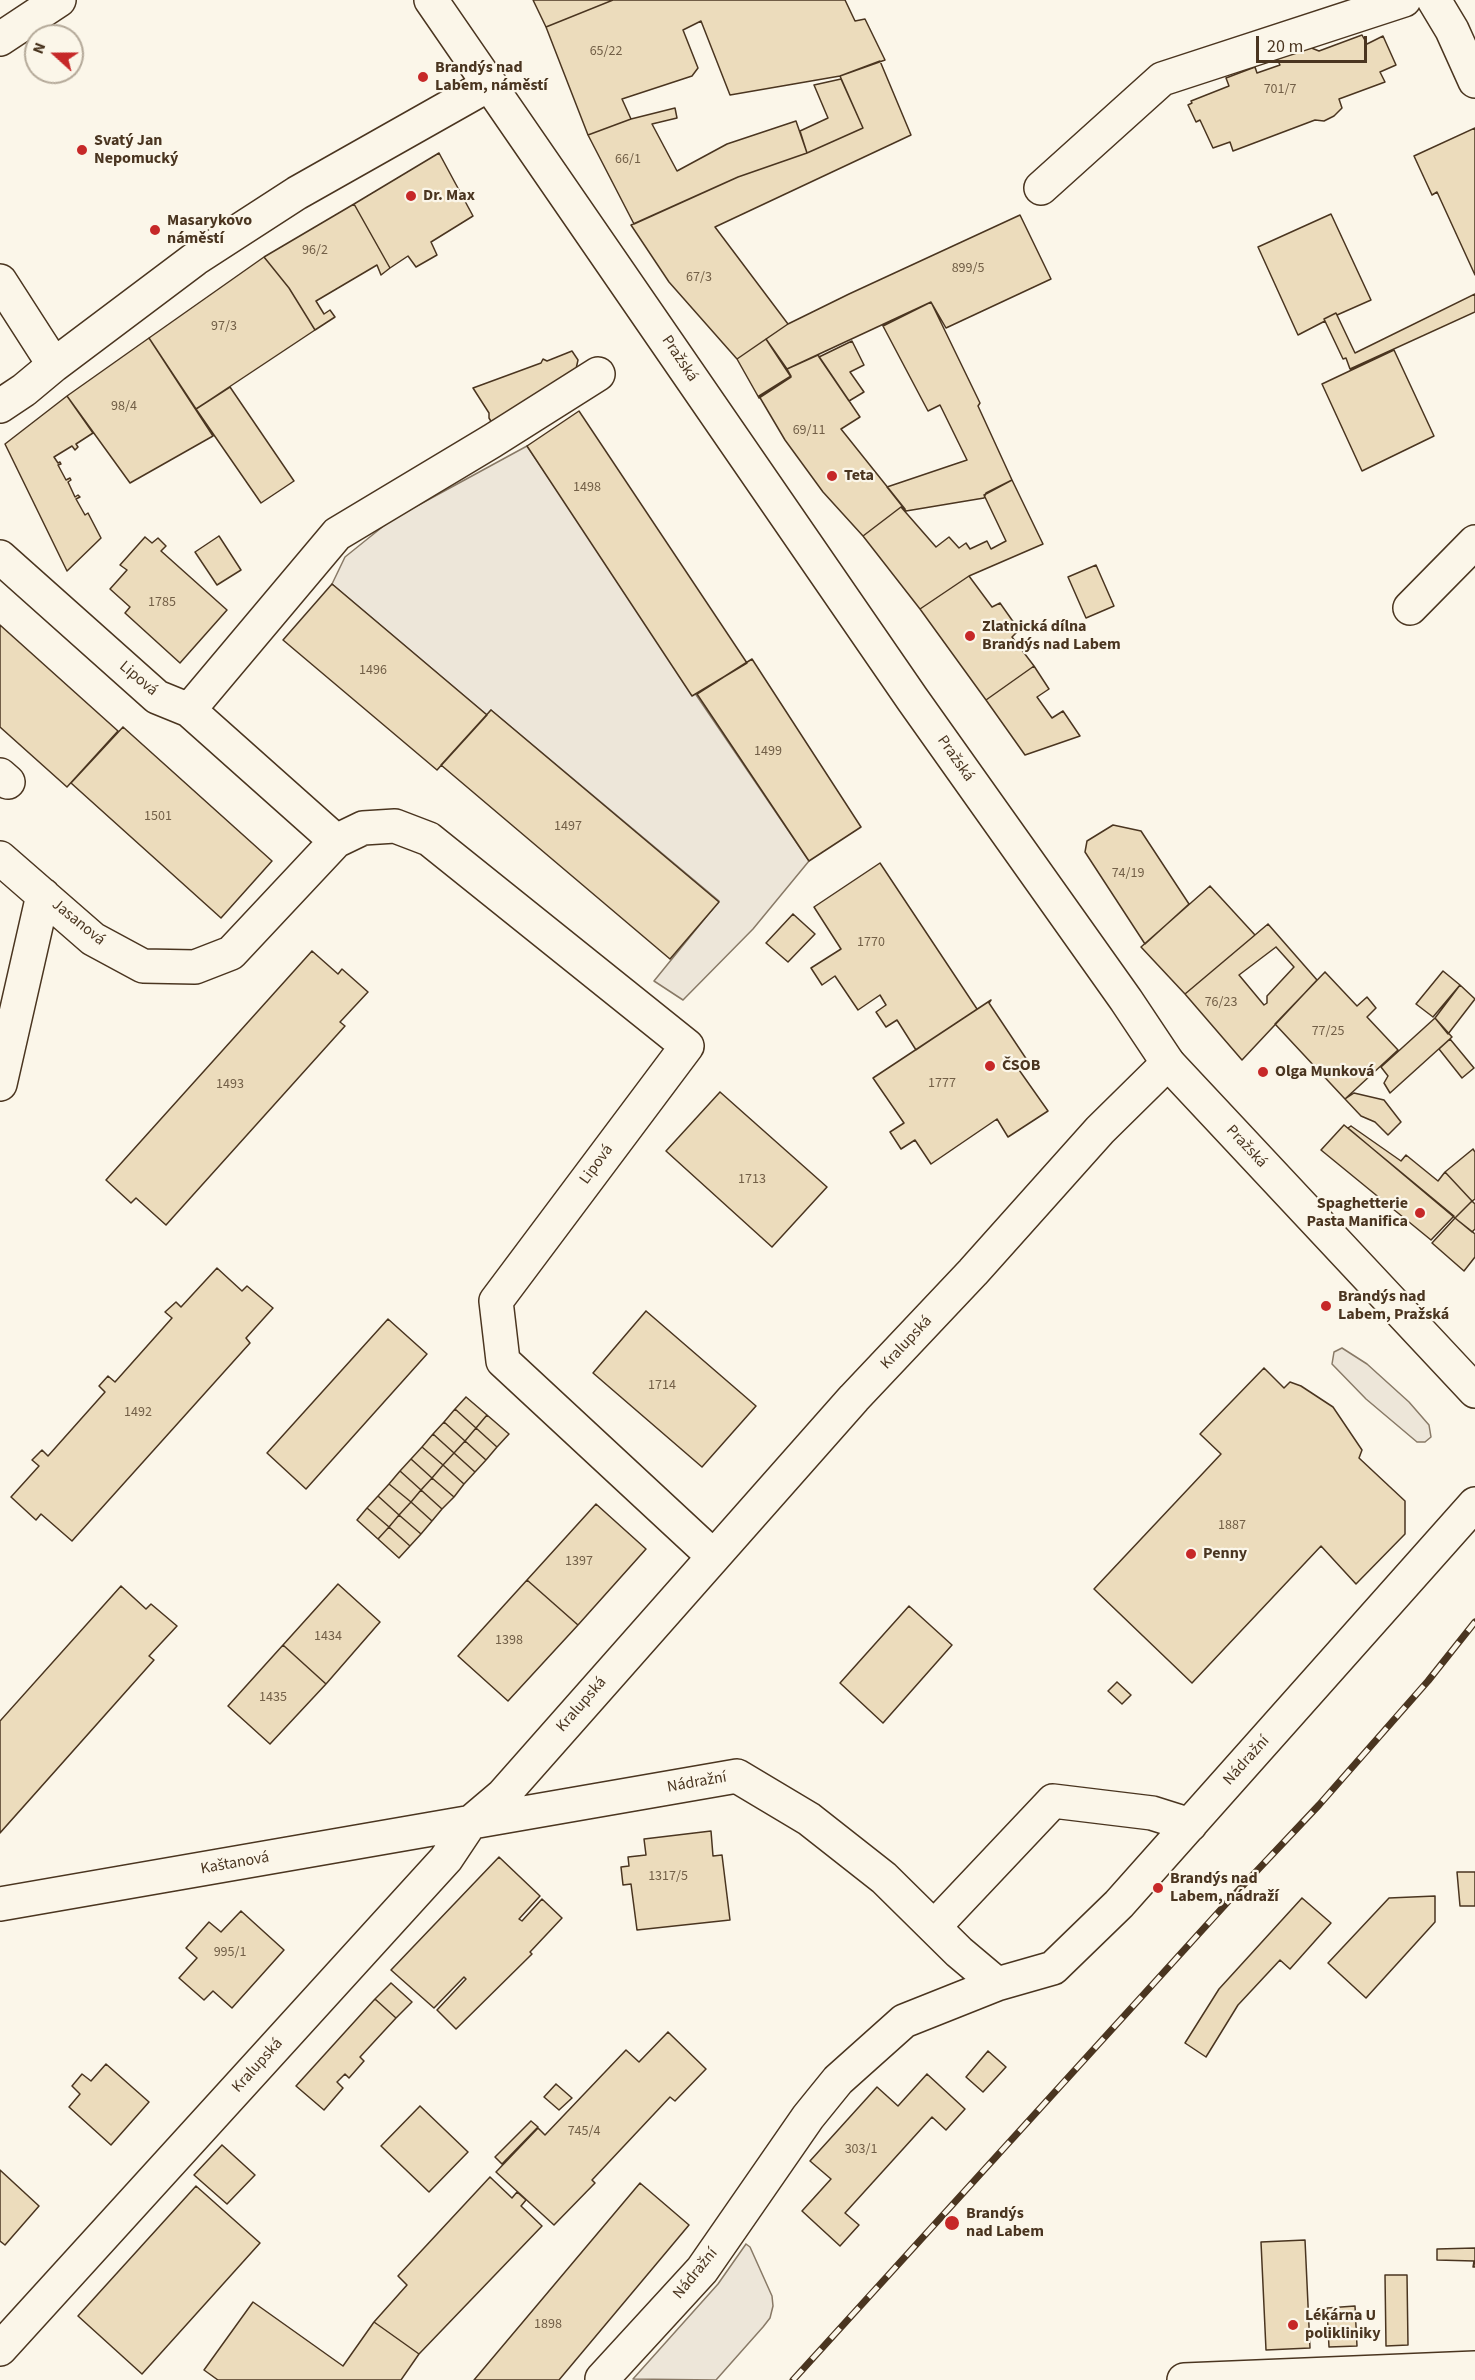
<!DOCTYPE html>
<meta charset="utf-8">
<style>
body{margin:0}
#map{position:relative;width:1475px;height:2380px;overflow:hidden;background:#fbf6e9;font-family:"Source Sans 3",sans-serif}
canvas{display:block}
.north{position:absolute;left:24px;top:24px;width:60px;height:60px;box-sizing:border-box;background:#fbf6e9;border:2px solid #b4a999;border-radius:50%;rotate:291deg;font-size:16px;font-weight:700;line-height:24px;text-align:center;color:#4a3520}
.north::after{content:'';display:block;margin:auto;width:21px;height:27px;background:#c62828;clip-path:polygon(50% 0,100% 100%,50% 72%,0 100%)}
.scale{position:absolute;left:1256px;top:36px;width:111px;height:27px;box-sizing:border-box;border:3px solid #4a3520;border-top:0;padding-left:8px;font-size:18px;line-height:21px;white-space:nowrap;color:#4a3520;-webkit-text-stroke:4px #fbf6e9;paint-order:stroke}
</style>
<div id="map">
<canvas width="1475" height="2380"></canvas>
<div class="north">N</div>
<div class="scale">20 m</div>
</div>
<script>
const ctx = document.querySelector('canvas').getContext('2d');
ctx.lineJoin = 'round';
function paint(path, color) { ctx.fillStyle = color; ctx.fill(path, 'evenodd'); }
const toPath = rows => new Path2D(rows.map(r => 'M' + r).join(''));
function trace(path, color, width, dash) { ctx.strokeStyle = color; ctx.lineWidth = width; ctx.lineCap = dash ? 'butt' : 'round'; ctx.setLineDash(dash || []); ctx.stroke(path); }
function label(font, color, halo, rows, align = 'center') {
  ctx.font = font + ' "Source Sans 3",sans-serif'; ctx.lineWidth = 4.5; ctx.setLineDash([]); ctx.textBaseline = 'middle'; ctx.strokeStyle = halo; ctx.fillStyle = color; for (const [text, x, y, turn = 0] of rows) {
    ctx.save(); ctx.translate(x, y); ctx.rotate((+turn || 0) * Math.PI / 180); ctx.textAlign = isNaN(turn) ? turn : align; if (halo) ctx.strokeText(text, 0, 0); ctx.fillText(text, 0, 0); ctx.restore();
  }
}
const green = toPath([
 [527,446,809,861,753,929,683,1000,654,981,719,901,491,710,487,715,332,584,345,557,391,520,527,446],
 [1342,1348,1367,1364,1409,1402,1429,1425,1431,1437,1425,1442,1417,1442,1366,1399,1332,1364,1334,1352,1342,1348],
 [746,2244,750,2247,772,2296,773,2306,770,2318,763,2327,716,2380,633,2379,718,2284,746,2244]
]);
const building = toPath([
 [533,0,613,0,546,27,533,0],
 [613,0,845,0,855,21,865,19,885,60,840,76,730,95,701,21,683,30,698,68,692,76,622,99,631,119,588,135,546,27,613,0],
 [1362,35,1367,44,1383,36,1396,65,1380,72,1385,82,1339,99,1342,108,1334,116,1324,121,1315,120,1233,151,1230,142,1213,148,1200,120,1196,122,1188,105,1192,103,1191,101,1229,86,1226,78,1255,67,1257,73,1280,65,1277,59,1309,47,1319,51,1362,35],
 [880,61,911,135,715,227,788,324,737,359,669,282,631,225,738,177,807,153,863,128,840,76,880,61],
 [841,79,863,128,807,153,800,131,828,118,814,85,841,79],
 [675,108,677,118,652,124,677,171,727,144,796,121,807,153,738,177,634,224,588,135,631,119,675,108],
 [1475,128,1475,275,1437,192,1432,195,1414,156,1475,128],
 [439,153,473,216,431,242,437,255,416,267,408,256,390,268,354,204,439,153],
 [354,204,390,268,381,275,377,265,316,301,324,314,330,310,335,317,315,330,289,288,264,257,354,204],
 [1331,214,1371,300,1337,315,1336,313,1324,319,1325,321,1298,335,1258,247,1331,214],
 [1020,215,1051,279,946,328,931,302,787,369,766,339,788,324,849,294,1020,215],
 [264,257,289,288,315,330,196,409,149,338,264,257],
 [1475,294,1475,312,1350,369,1346,358,1343,359,1324,319,1336,313,1355,353,1475,294],
 [931,302,980,403,978,406,1012,480,986,493,984,498,906,511,887,487,967,460,940,405,928,411,883,326,931,302],
 [149,338,213,436,130,483,67,396,149,338],
 [766,339,791,377,759,398,737,359,766,339],
 [852,341,864,365,850,372,864,392,849,401,819,357,852,341],
 [1394,350,1434,436,1362,471,1322,384,1394,350],
 [572,351,578,360,576,369,492,423,489,418,489,413,473,388,541,363,543,359,547,361,572,351],
 [818,355,860,417,841,429,905,509,901,507,863,536,823,492,785,440,759,396,791,376,787,369,818,355],
 [230,387,294,481,261,503,196,409,230,387],
 [67,396,93,433,76,444,78,447,75,450,72,446,54,457,58,463,60,462,61,464,58,465,66,480,70,478,71,480,68,482,75,497,78,495,80,497,76,499,85,515,88,513,101,538,67,571,5,444,67,396],
 [579,411,747,663,692,696,527,446,579,411],
 [1012,480,1043,544,969,576,920,609,863,536,901,507,936,547,949,537,959,548,966,543,970,549,987,541,991,549,1006,541,984,495,1012,480],
 [219,536,241,570,217,585,195,552,219,536],
 [145,537,152,543,158,538,166,546,161,551,227,610,180,663,125,613,130,607,110,589,127,570,120,565,145,537],
 [1096,565,1114,606,1086,618,1068,577,1096,565],
 [969,576,992,607,1000,603,1019,630,1012,637,1034,666,986,700,920,609,969,576],
 [332,584,487,715,437,770,283,640,332,584],
 [0,625,118,731,67,787,0,727,0,625],
 [752,659,861,827,809,861,697,694,752,659],
 [1034,666,1049,689,1037,697,1052,718,1063,711,1080,736,1025,755,986,700,1034,666],
 [491,710,719,902,670,959,441,765,491,710],
 [123,727,272,861,221,918,71,783,123,727],
 [1113,825,1141,831,1189,904,1145,944,1085,852,1087,841,1113,825],
 [880,863,977,1009,916,1050,897,1020,886,1027,876,1012,886,1005,880,995,858,1010,835,976,822,985,811,968,841,949,814,907,880,863],
 [1210,886,1255,935,1185,994,1141,947,1210,886],
 [793,914,815,934,788,962,766,943,793,914],
 [1268,924,1317,980,1242,1060,1185,994,1268,924],
 [1276,947,1294,967,1267,996,1267,1003,1264,1005,1239,975,1276,947],
 [312,951,338,974,342,969,368,992,340,1022,345,1026,166,1225,136,1198,131,1203,106,1180,312,951],
 [1443,971,1460,985,1433,1017,1416,1004,1443,971],
 [1325,972,1357,1006,1367,997,1376,1008,1367,1017,1398,1050,1345,1099,1275,1024,1325,972],
 [1460,985,1475,999,1448,1034,1435,1018,1460,985],
 [991,1000,989,1003,1027,1060,1017,1067,1048,1111,1008,1137,997,1119,931,1164,915,1140,901,1149,890,1132,904,1123,873,1078,991,1000],
 [1435,1018,1452,1037,1390,1093,1384,1083,1388,1076,1381,1067,1435,1018],
 [1450,1039,1474,1068,1462,1078,1439,1049,1450,1039],
 [720,1092,827,1187,772,1247,666,1151,720,1092],
 [1354,1093,1384,1100,1401,1122,1388,1135,1375,1122,1361,1116,1345,1099,1354,1093],
 [1344,1125,1454,1216,1431,1240,1321,1150,1344,1125],
 [1351,1126,1401,1161,1406,1155,1438,1181,1445,1172,1472,1201,1455,1218,1348,1128,1351,1126],
 [1473,1149,1475,1152,1475,1199,1472,1201,1445,1172,1473,1149],
 [1472,1201,1475,1204,1475,1229,1472,1232,1455,1218,1472,1201],
 [1455,1218,1475,1234,1475,1257,1464,1271,1432,1243,1455,1218],
 [217,1268,242,1291,247,1286,273,1308,246,1338,250,1343,72,1541,41,1514,36,1520,11,1497,39,1466,32,1460,42,1450,48,1456,105,1392,99,1386,108,1376,115,1382,172,1318,165,1312,176,1302,181,1307,217,1268],
 [646,1311,756,1406,702,1467,593,1373,646,1311],
 [388,1319,427,1354,306,1489,267,1453,388,1319],
 [1264,1368,1284,1388,1290,1382,1301,1386,1333,1407,1362,1450,1359,1458,1405,1501,1405,1534,1356,1584,1321,1546,1192,1683,1094,1589,1221,1454,1200,1434,1264,1368],
 [466,1397,487,1415,476,1428,455,1409,466,1397],
 [455,1409,476,1428,465,1441,444,1422,455,1409],
 [487,1415,509,1434,497,1447,476,1428,487,1415],
 [444,1422,465,1441,454,1453,433,1434,444,1422],
 [476,1428,497,1447,486,1460,465,1441,476,1428],
 [433,1434,454,1453,443,1465,422,1447,433,1434],
 [465,1441,486,1460,475,1472,454,1453,465,1441],
 [422,1447,443,1465,432,1478,411,1459,422,1447],
 [454,1453,475,1472,464,1484,443,1465,454,1453],
 [411,1459,432,1478,421,1490,400,1471,411,1459],
 [443,1465,464,1484,454,1497,432,1478,443,1465],
 [400,1471,421,1490,411,1502,389,1484,400,1471],
 [432,1478,454,1497,442,1509,421,1490,432,1478],
 [389,1484,411,1502,399,1515,378,1496,389,1484],
 [421,1490,442,1509,432,1521,411,1502,421,1490],
 [378,1496,399,1515,389,1527,367,1508,378,1496],
 [411,1502,432,1521,421,1534,399,1515,411,1502],
 [596,1504,646,1549,578,1625,527,1580,596,1504],
 [367,1508,389,1527,378,1539,357,1520,367,1508],
 [399,1515,421,1534,410,1546,389,1527,399,1515],
 [389,1527,410,1546,399,1558,378,1539,389,1527],
 [527,1580,578,1625,508,1701,458,1656,527,1580],
 [338,1584,380,1622,326,1684,283,1645,338,1584],
 [121,1586,146,1609,151,1604,177,1626,149,1656,154,1660,0,1833,0,1721,121,1586],
 [909,1606,952,1645,883,1723,840,1683,909,1606],
 [283,1645,326,1684,270,1744,228,1706,283,1645],
 [1117,1682,1131,1695,1122,1704,1108,1691,1117,1682],
 [711,1831,713,1856,722,1855,730,1920,637,1930,631,1884,623,1885,621,1867,629,1866,628,1857,646,1855,644,1839,711,1831],
 [499,1857,540,1896,519,1919,522,1921,542,1899,562,1918,530,1952,532,1954,456,2029,437,2010,466,1979,464,1977,434,2008,391,1970,499,1857],
 [1457,1872,1475,1872,1475,1906,1460,1906,1457,1872],
 [1435,1896,1435,1922,1366,1998,1328,1963,1389,1898,1435,1896],
 [1302,1898,1331,1923,1290,1969,1280,1960,1238,2005,1206,2057,1185,2043,1219,1989,1302,1898],
 [241,1911,284,1950,232,2008,213,1991,204,2000,179,1978,197,1958,186,1948,209,1922,221,1932,241,1911],
 [391,1983,412,2002,396,2018,375,1999,391,1983],
 [375,1999,396,2018,360,2057,364,2061,349,2078,345,2074,337,2082,343,2088,324,2110,296,2086,375,1999],
 [668,2032,706,2069,675,2101,670,2097,592,2180,595,2183,554,2225,496,2172,538,2128,545,2135,626,2050,639,2062,668,2032],
 [988,2051,1006,2067,983,2092,966,2077,988,2051],
 [106,2064,149,2102,111,2145,69,2107,80,2094,72,2086,82,2074,91,2081,106,2064],
 [927,2074,965,2109,946,2130,932,2117,845,2213,859,2225,840,2246,802,2211,831,2179,810,2161,877,2087,898,2106,927,2074],
 [556,2084,572,2098,559,2110,544,2097,556,2084],
 [420,2106,468,2152,429,2192,381,2146,420,2106],
 [531,2121,538,2127,502,2164,495,2157,531,2121],
 [222,2145,255,2175,227,2204,194,2175,222,2145],
 [0,2170,39,2206,5,2245,0,2241,0,2170],
 [490,2177,512,2198,517,2192,526,2200,521,2206,542,2226,419,2354,374,2322,407,2285,398,2276,490,2177],
 [640,2183,689,2225,559,2380,474,2380,640,2183],
 [196,2186,260,2243,142,2374,78,2316,196,2186],
 [1305,2240,1310,2348,1266,2350,1261,2242,1305,2240],
 [1475,2248,1475,2267,1473,2267,1474,2261,1437,2260,1437,2249,1475,2248],
 [1385,2275,1407,2275,1408,2345,1386,2346,1385,2275],
 [253,2302,343,2366,374,2322,419,2354,401,2380,218,2380,204,2370,253,2302],
 [1355,2306,1357,2346,1329,2347,1327,2308,1355,2306]
]);
const minor = toPath([
 [1434,0,1452,30,1475,81],
 [1041,188,1162,79,1404,0],
 [0,281,54,365],
 [0,406,24,390,54,365,195,259,297,193,490,84],
 [0,557,157,697,189,710,336,841],
 [1410,608,1475,542],
 [189,710,337,534,492,441,598,374],
 [0,775,8,782],
 [0,858,93,939,143,966,195,967,231,953,336,841,363,828,395,826,429,839,687,1046,496,1301,503,1361,713,1556],
 [0,1084,43,895],
 [0,1904,737,1776,809,1819,884,1878,959,1952,997,1984,1053,1968,1119,1904,1475,1504],
 [934,1927,1053,1801,1152,1813,1190,1825],
 [0,2349,446,1859,470,1823,503,1795,854,1398,973,1272,1100,1130,1168,1063],
 [602,2379,702,2270,808,2117,838,2080,904,2021,997,1984],
 [1184,2380,1475,2368]
]);
const secondary = toPath([
 [431,0,913,700,1126,1000,1168,1063,1475,1391],
 [0,39,59,0]
]);
const rail = toPath([
 [793,2380,1234,1895,1319,1805,1428,1681,1475,1622]
]);
const markers = [
 [423,77,6,"#c62828"],
 [82,150,6,"#c62828"],
 [411,196,6,"#c62828"],
 [155,230,6,"#c62828"],
 [832,476,6,"#c62828"],
 [970,636,6,"#c62828"],
 [990,1066,6,"#c62828"],
 [1263,1072,6,"#c62828"],
 [1420,1213,6,"#c62828"],
 [1326,1306,6,"#c62828"],
 [1191,1554,6,"#c62828"],
 [1158,1888,6,"#c62828"],
 [952,2223,8,"#c62828"],
 [1293,2325,6,"#c62828"]
];
const numberNames = [
 ["65/22",606,52],
 ["701/7",1280,90],
 ["66/1",628,160],
 ["96/2",315,251],
 ["899/5",968,269],
 ["67/3",699,278],
 ["97/3",224,327],
 ["98/4",124,407],
 ["69/11",809,431],
 ["1498",587,488],
 ["1785",162,603],
 ["1496",373,671],
 ["1499",768,752],
 ["1501",158,817],
 ["1497",568,827],
 ["74/19",1128,874],
 ["1770",871,943],
 ["76/23",1221,1003],
 ["77/25",1328,1032],
 ["1777",942,1084],
 ["1493",230,1085],
 ["1713",752,1180],
 ["1714",662,1386],
 ["1492",138,1413],
 ["1887",1232,1526],
 ["1397",579,1562],
 ["1434",328,1637],
 ["1398",509,1641],
 ["1435",273,1698],
 ["1317/5",668,1877],
 ["995/1",230,1953],
 ["745/4",584,2132],
 ["303/1",861,2150],
 ["1898",548,2325]
];
const poiNames = [
 ["Brandýs nad",435,68],
 ["Labem, náměstí",435,86],
 ["Svatý Jan",94,141],
 ["Nepomucký",94,159],
 ["Dr. Max",423,196],
 ["Masarykovo",167,221],
 ["náměstí",167,239],
 ["Teta",844,476],
 ["Zlatnická dílna",982,627],
 ["Brandýs nad Labem",982,645],
 ["ČSOB",1002,1066],
 ["Olga Munková",1275,1072],
 ["Spaghetterie",1408,1204,"right"],
 ["Pasta Manifica",1408,1222,"right"],
 ["Brandýs nad",1338,1297],
 ["Labem, Pražská",1338,1315],
 ["Penny",1203,1554],
 ["Brandýs nad",1170,1879],
 ["Labem, nádraží",1170,1897],
 ["Brandýs",966,2214],
 ["nad Labem",966,2232],
 ["Lékárna U",1305,2316],
 ["polikliniky",1305,2334]
];
const streetNames = [
 ["Pražská",679,359,56],
 ["Lipová",138,679,40],
 ["Pražská",955,759,55],
 ["Jasanová",78,923,39],
 ["Pražská",1246,1147,47],
 ["Lipová",597,1165,-54],
 ["Kralupská",907,1343,-47],
 ["Kralupská",582,1705,-49],
 ["Nádražní",1247,1761,-48],
 ["Nádražní",697,1783,-10],
 ["Kaštanová",235,1864,-10],
 ["Kralupská",258,2066,-48],
 ["Nádražní",696,2274,-51]
];
paint(green, '#ede6d9');
trace(green, '#887966', 1.5);
paint(building, '#ecdcbc');
trace(building, '#4a3520', 1.5);
trace(minor, '#4a3520', 36);
trace(secondary, '#4a3520', 36);
trace(minor, '#fbf6e9', 33);
trace(secondary, '#fbf6e9', 33);
trace(rail, '#4a3520', 7);
trace(rail, '#fbf6e9', 4.5, [14]);
for (const [x, y, r, color] of markers) { const dot = new Path2D(); dot.arc(x, y, r, 0, 2 * Math.PI); ctx.fillStyle = color; ctx.fill(dot); trace(dot, '#fbf6e9', 2); }
label('14px', '#725f47', null, numberNames);
label('bold 16px', '#4a3520', '#fbf6e9', poiNames, 'left');
label('16px', '#4a3520', '#fbf6e9', streetNames);
</script>
